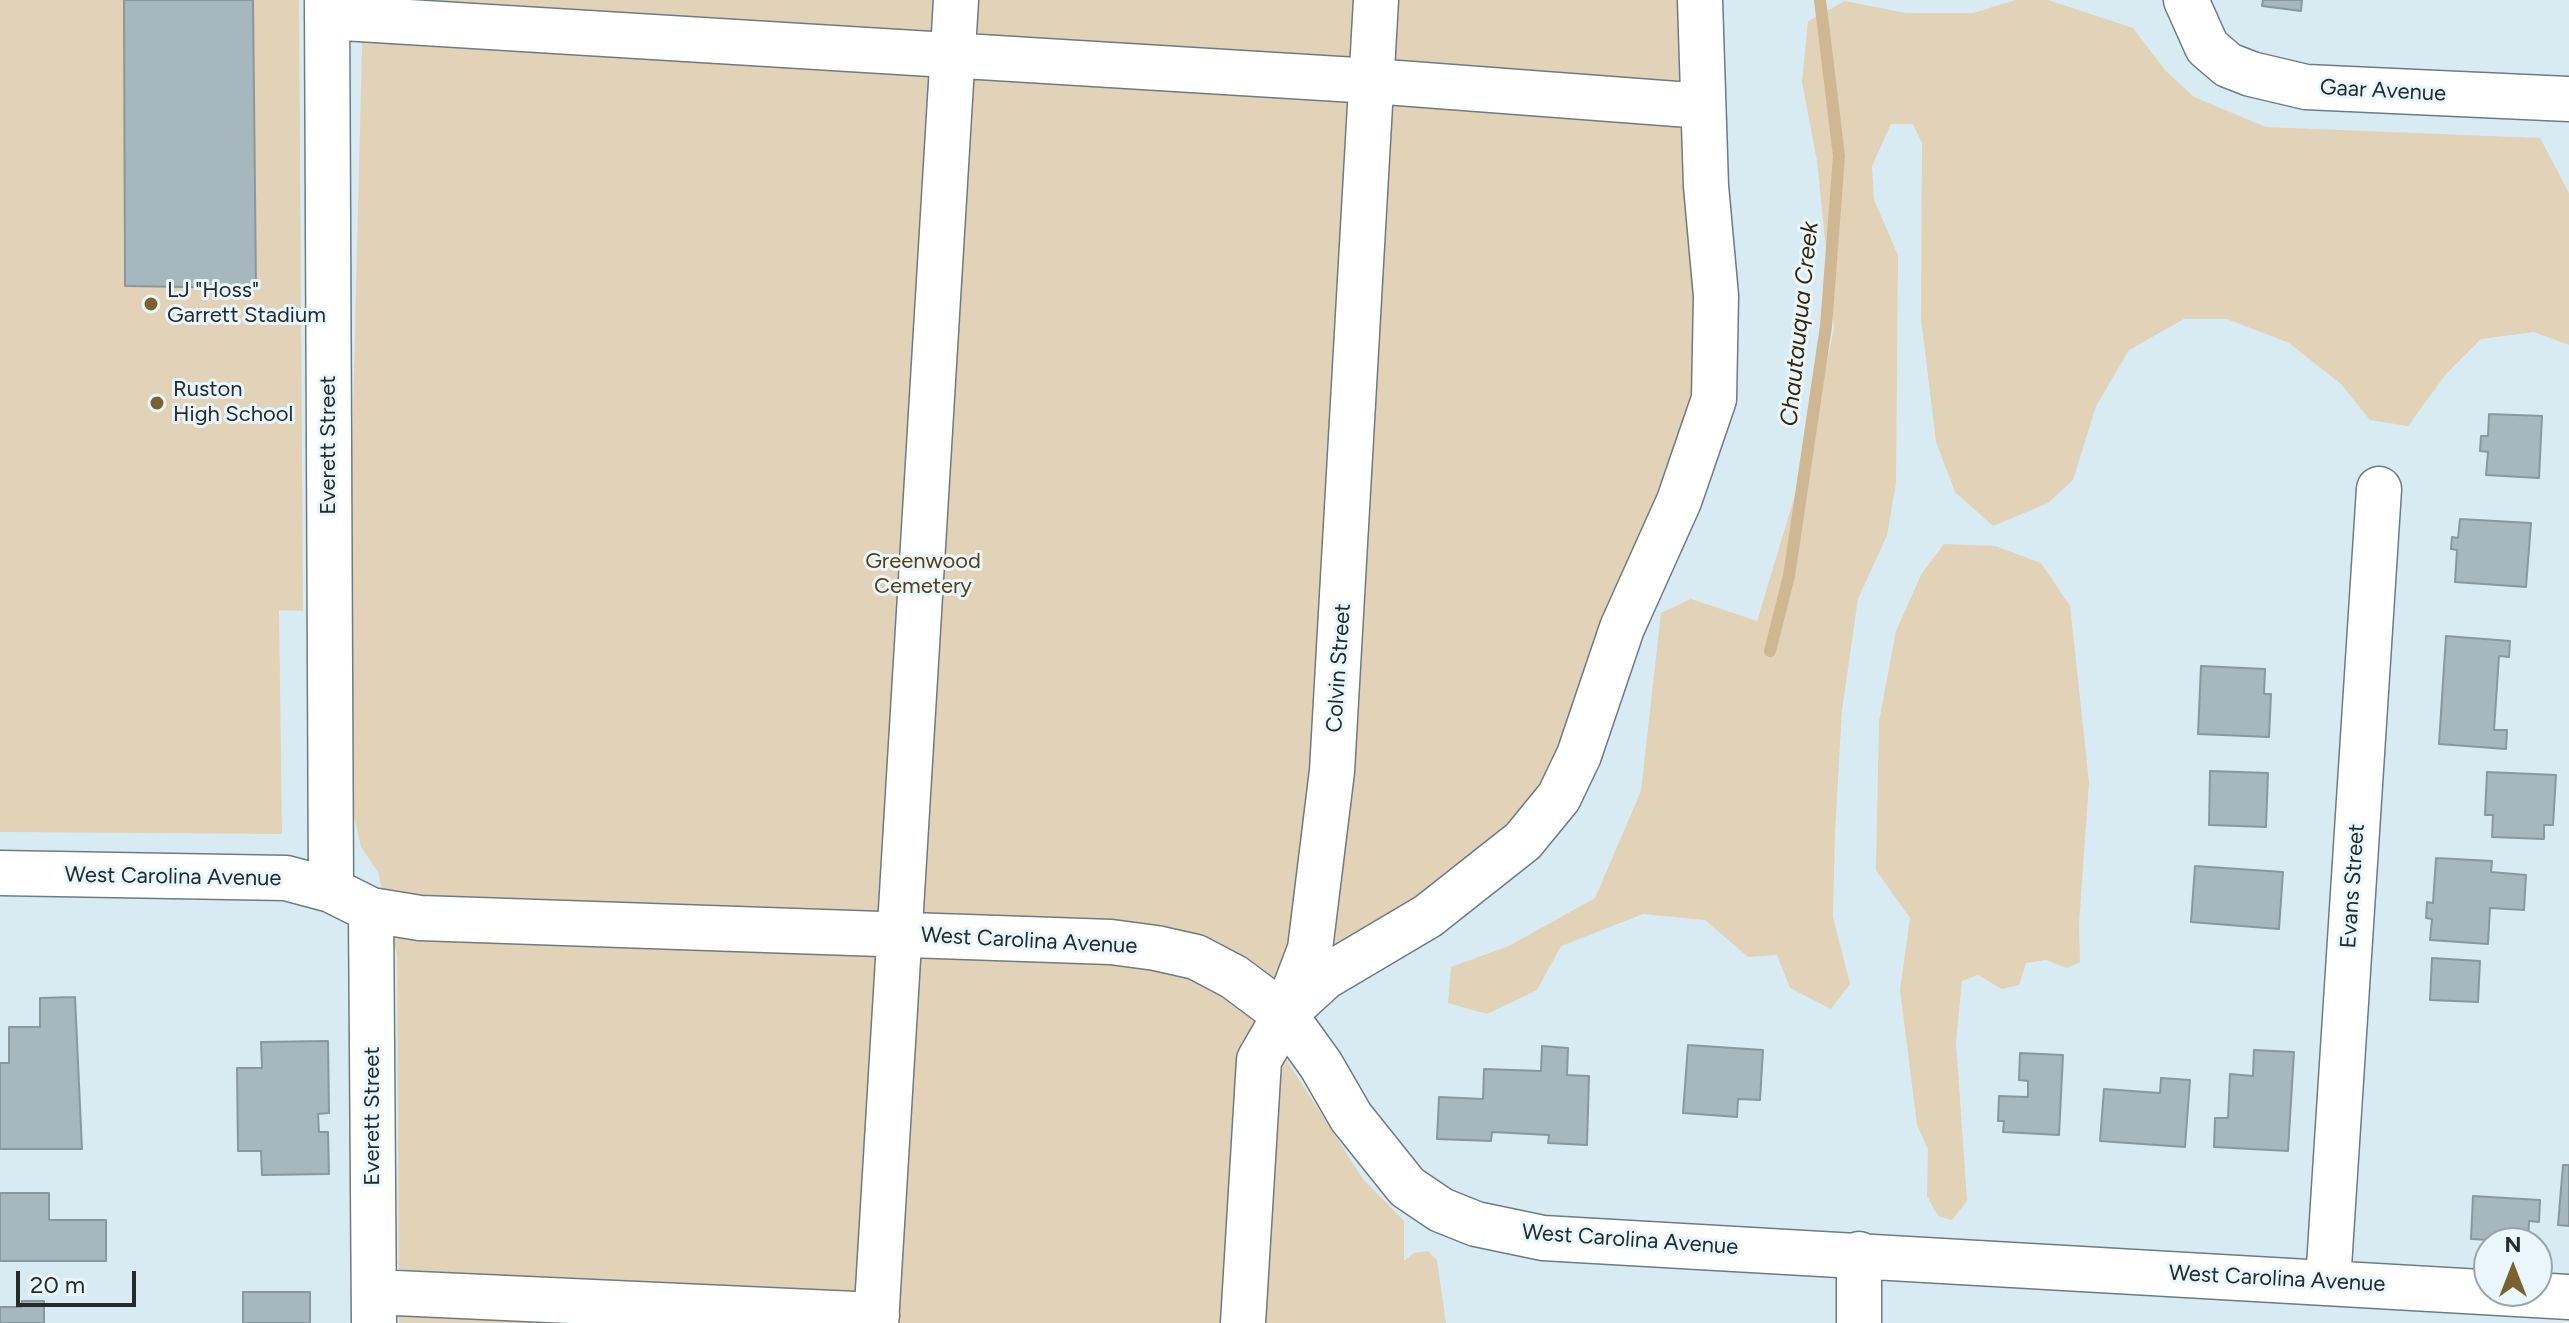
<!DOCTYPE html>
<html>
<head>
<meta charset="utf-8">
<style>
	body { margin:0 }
	#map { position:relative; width:2569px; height:1323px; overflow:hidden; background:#d9ebf2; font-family:Figtree,sans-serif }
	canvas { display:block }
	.north { position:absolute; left:2473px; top:1227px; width:80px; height:80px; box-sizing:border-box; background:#e9f7fd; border:2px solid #9aa5aa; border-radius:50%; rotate:0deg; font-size:22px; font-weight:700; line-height:32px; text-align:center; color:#242b2e }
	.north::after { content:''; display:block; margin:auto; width:28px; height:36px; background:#7b6032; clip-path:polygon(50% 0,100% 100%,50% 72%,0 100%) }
	.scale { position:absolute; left:16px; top:1271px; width:120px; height:36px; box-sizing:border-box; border:4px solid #242b2e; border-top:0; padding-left:10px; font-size:24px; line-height:28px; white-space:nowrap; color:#242b2e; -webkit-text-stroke:6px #e9f7fd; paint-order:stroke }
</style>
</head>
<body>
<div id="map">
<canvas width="2569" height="1323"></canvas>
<div class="north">N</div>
<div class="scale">20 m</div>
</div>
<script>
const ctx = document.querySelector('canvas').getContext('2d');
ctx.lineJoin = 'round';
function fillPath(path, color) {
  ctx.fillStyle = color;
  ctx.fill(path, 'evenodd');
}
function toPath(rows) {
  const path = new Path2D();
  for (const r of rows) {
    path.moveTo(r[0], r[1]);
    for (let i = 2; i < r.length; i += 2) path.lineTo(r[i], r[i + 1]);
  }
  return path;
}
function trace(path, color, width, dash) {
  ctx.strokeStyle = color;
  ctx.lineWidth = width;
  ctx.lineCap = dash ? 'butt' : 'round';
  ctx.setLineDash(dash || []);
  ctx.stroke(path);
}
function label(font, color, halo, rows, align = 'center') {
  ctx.font = font + ' Figtree,sans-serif';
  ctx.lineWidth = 6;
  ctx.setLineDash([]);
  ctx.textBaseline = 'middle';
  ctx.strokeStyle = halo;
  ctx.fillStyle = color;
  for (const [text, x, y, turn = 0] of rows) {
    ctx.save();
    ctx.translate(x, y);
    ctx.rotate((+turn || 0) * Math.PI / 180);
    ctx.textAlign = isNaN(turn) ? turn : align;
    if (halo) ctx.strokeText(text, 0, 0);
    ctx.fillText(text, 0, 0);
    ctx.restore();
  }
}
fillPath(toPath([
	[0,0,299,0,303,611,279,610,282,834,0,832],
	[358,0,1688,0,1699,391,1542,797,1424,902,1280,1050,1363,1179,1404,1221,1404,1261,1414,1253,1428,1251,1437,1260,1446,1323,399,1323,397,955,378,872,361,847,353,811,352,449,362,48],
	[2016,0,2048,0,2133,28,2165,70,2194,97,2266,127,2540,138,2569,193,2569,345,2534,332,2481,339,2446,374,2408,426,2370,420,2341,384,2289,343,2227,319,2184,319,2129,350,2096,406,2073,480,2048,503,1993,526,1955,492,1936,442,1921,318,1922,143,1913,124,1891,124,1872,166,1874,200,1898,255,1896,483,1887,535,1858,599,1842,710,1835,831,1833,917,1850,984,1831,1009,1790,988,1777,955,1748,957,1705,920,1643,914,1561,946,1537,990,1487,1014,1448,1003,1451,967,1509,946,1595,898,1641,791,1661,613,1691,599,1757,621,1802,472,1834,329,1817,161,1802,82,1808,21,1845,1,1906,13,1973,13],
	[1944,544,1995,546,2041,563,2070,606,2089,782,2079,924,2080,962,2067,968,2046,960,2026,963,2019,985,2002,989,1978,975,1962,981,1956,1042,1967,1201,1952,1220,1938,1216,1927,1196,1928,1149,1917,1125,1900,990,1910,918,1876,870,1879,721,1896,631,1922,573]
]), '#e2d2b7');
trace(toPath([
	[1770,651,1789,576,1826,326,1839,156,1820,0]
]), '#ceb792', 12);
const building = toPath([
	[124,0,253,0,256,288,125,286,124,0],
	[2263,0,2302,0,2301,11,2262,6,2263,0],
	[2489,414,2542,416,2539,478,2486,475,2488,452,2480,451,2481,436,2488,436,2489,414],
	[2460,519,2531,523,2526,587,2455,582,2457,550,2451,549,2452,537,2458,538,2460,519],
	[2446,636,2510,641,2509,657,2499,656,2494,730,2507,730,2506,749,2439,744,2446,636],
	[2201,666,2265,669,2264,694,2271,694,2269,737,2198,734,2201,666],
	[2210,771,2268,773,2266,827,2209,825,2210,771],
	[2487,772,2556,775,2553,825,2544,825,2544,839,2492,837,2493,815,2485,815,2487,772],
	[2436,858,2492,861,2491,872,2526,875,2524,910,2490,908,2488,944,2430,940,2432,919,2426,918,2427,902,2433,903,2436,858],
	[2195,866,2283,872,2279,929,2191,922,2195,866],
	[2432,958,2480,961,2478,1002,2430,1000,2432,958],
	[75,997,82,1149,0,1149,0,1063,9,1063,9,1027,40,1027,40,998,75,997],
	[328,1041,329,1113,318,1114,319,1132,328,1132,329,1174,262,1175,261,1151,238,1151,237,1068,262,1068,261,1042,328,1041],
	[1688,1045,1763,1050,1760,1100,1738,1099,1737,1117,1683,1113,1688,1045],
	[1542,1046,1568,1048,1567,1075,1589,1076,1587,1145,1548,1143,1549,1135,1492,1132,1491,1141,1437,1139,1439,1097,1483,1099,1484,1069,1541,1071,1542,1046],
	[2254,1050,2294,1052,2288,1151,2214,1147,2215,1118,2228,1118,2230,1074,2253,1076,2254,1050],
	[2020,1053,2063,1055,2059,1135,2003,1132,2004,1121,1998,1121,1999,1096,2028,1097,2028,1081,2019,1080,2020,1053],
	[2161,1078,2190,1080,2185,1147,2100,1141,2104,1089,2160,1093,2161,1078],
	[2563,1165,2569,1165,2569,1226,2558,1225,2563,1165],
	[0,1193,49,1193,49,1220,106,1220,106,1261,0,1261,0,1193],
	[2473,1196,2540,1200,2539,1222,2529,1221,2528,1242,2471,1239,2473,1196],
	[243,1292,310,1292,310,1323,243,1323,243,1292],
	[22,1301,44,1301,44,1323,0,1323,0,1307,22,1307,22,1301]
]);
fillPath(building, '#a6b7be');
trace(building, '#88989e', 2);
const minor = toPath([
	[327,0,331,890],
	[2186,0,2207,47,2228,65,2251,74,2306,87,2569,99],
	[327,17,1372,81,1703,106],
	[0,873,286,878,331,890,371,910,420,918,1111,942,1156,948,1196,957,1234,977,1285,1015,1321,1065,1351,1117,1407,1187,1441,1210,1476,1224,1543,1238,2569,1297],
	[371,910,374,1323],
	[1289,1010,1325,977,1428,916,1523,841,1559,797,1579,755,1622,628,1679,501,1714,399,1716,296,1706,186,1700,0],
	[2328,1282,2379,489],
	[374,1292,877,1315],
	[876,1323,956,0],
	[1243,1323,1259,1060,1285,1015,1310,949,1332,771,1376,0],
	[1859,1323,1859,1254]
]);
trace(minor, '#6c7c82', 47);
trace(minor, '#fff', 44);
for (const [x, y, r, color] of [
	[151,304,8,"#7b6032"],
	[157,403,8,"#7b6032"]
]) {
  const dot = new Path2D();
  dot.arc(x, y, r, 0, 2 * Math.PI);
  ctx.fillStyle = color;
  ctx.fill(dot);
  trace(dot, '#e9f7fd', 3);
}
label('22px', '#242b2e', '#e9f7fd', [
	["Gaar Avenue",2383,91,3],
	["Everett Street",329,445,-90],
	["Colvin Street",1339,668,-86],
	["West Carolina Avenue",173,877,1],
	["Evans Street",2353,886,-86],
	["West Carolina Avenue",1029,941,3],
	["Everett Street",373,1116,-90],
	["West Carolina Avenue",1630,1240,4],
	["West Carolina Avenue",2277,1279,3]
]);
label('22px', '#242b2e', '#e9f7fd', [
	["LJ \"Hoss\"",167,291],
	["Garrett Stadium",167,316],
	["Ruston",173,390],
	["High School",173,415]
], 'left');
label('22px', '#584013', '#e9f7fd', [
	["Greenwood",923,562],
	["Cemetery",923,587]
]);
label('italic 24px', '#382707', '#e9f7fd', [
	["Chautauqua Creek",1800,324,-84]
]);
</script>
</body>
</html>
